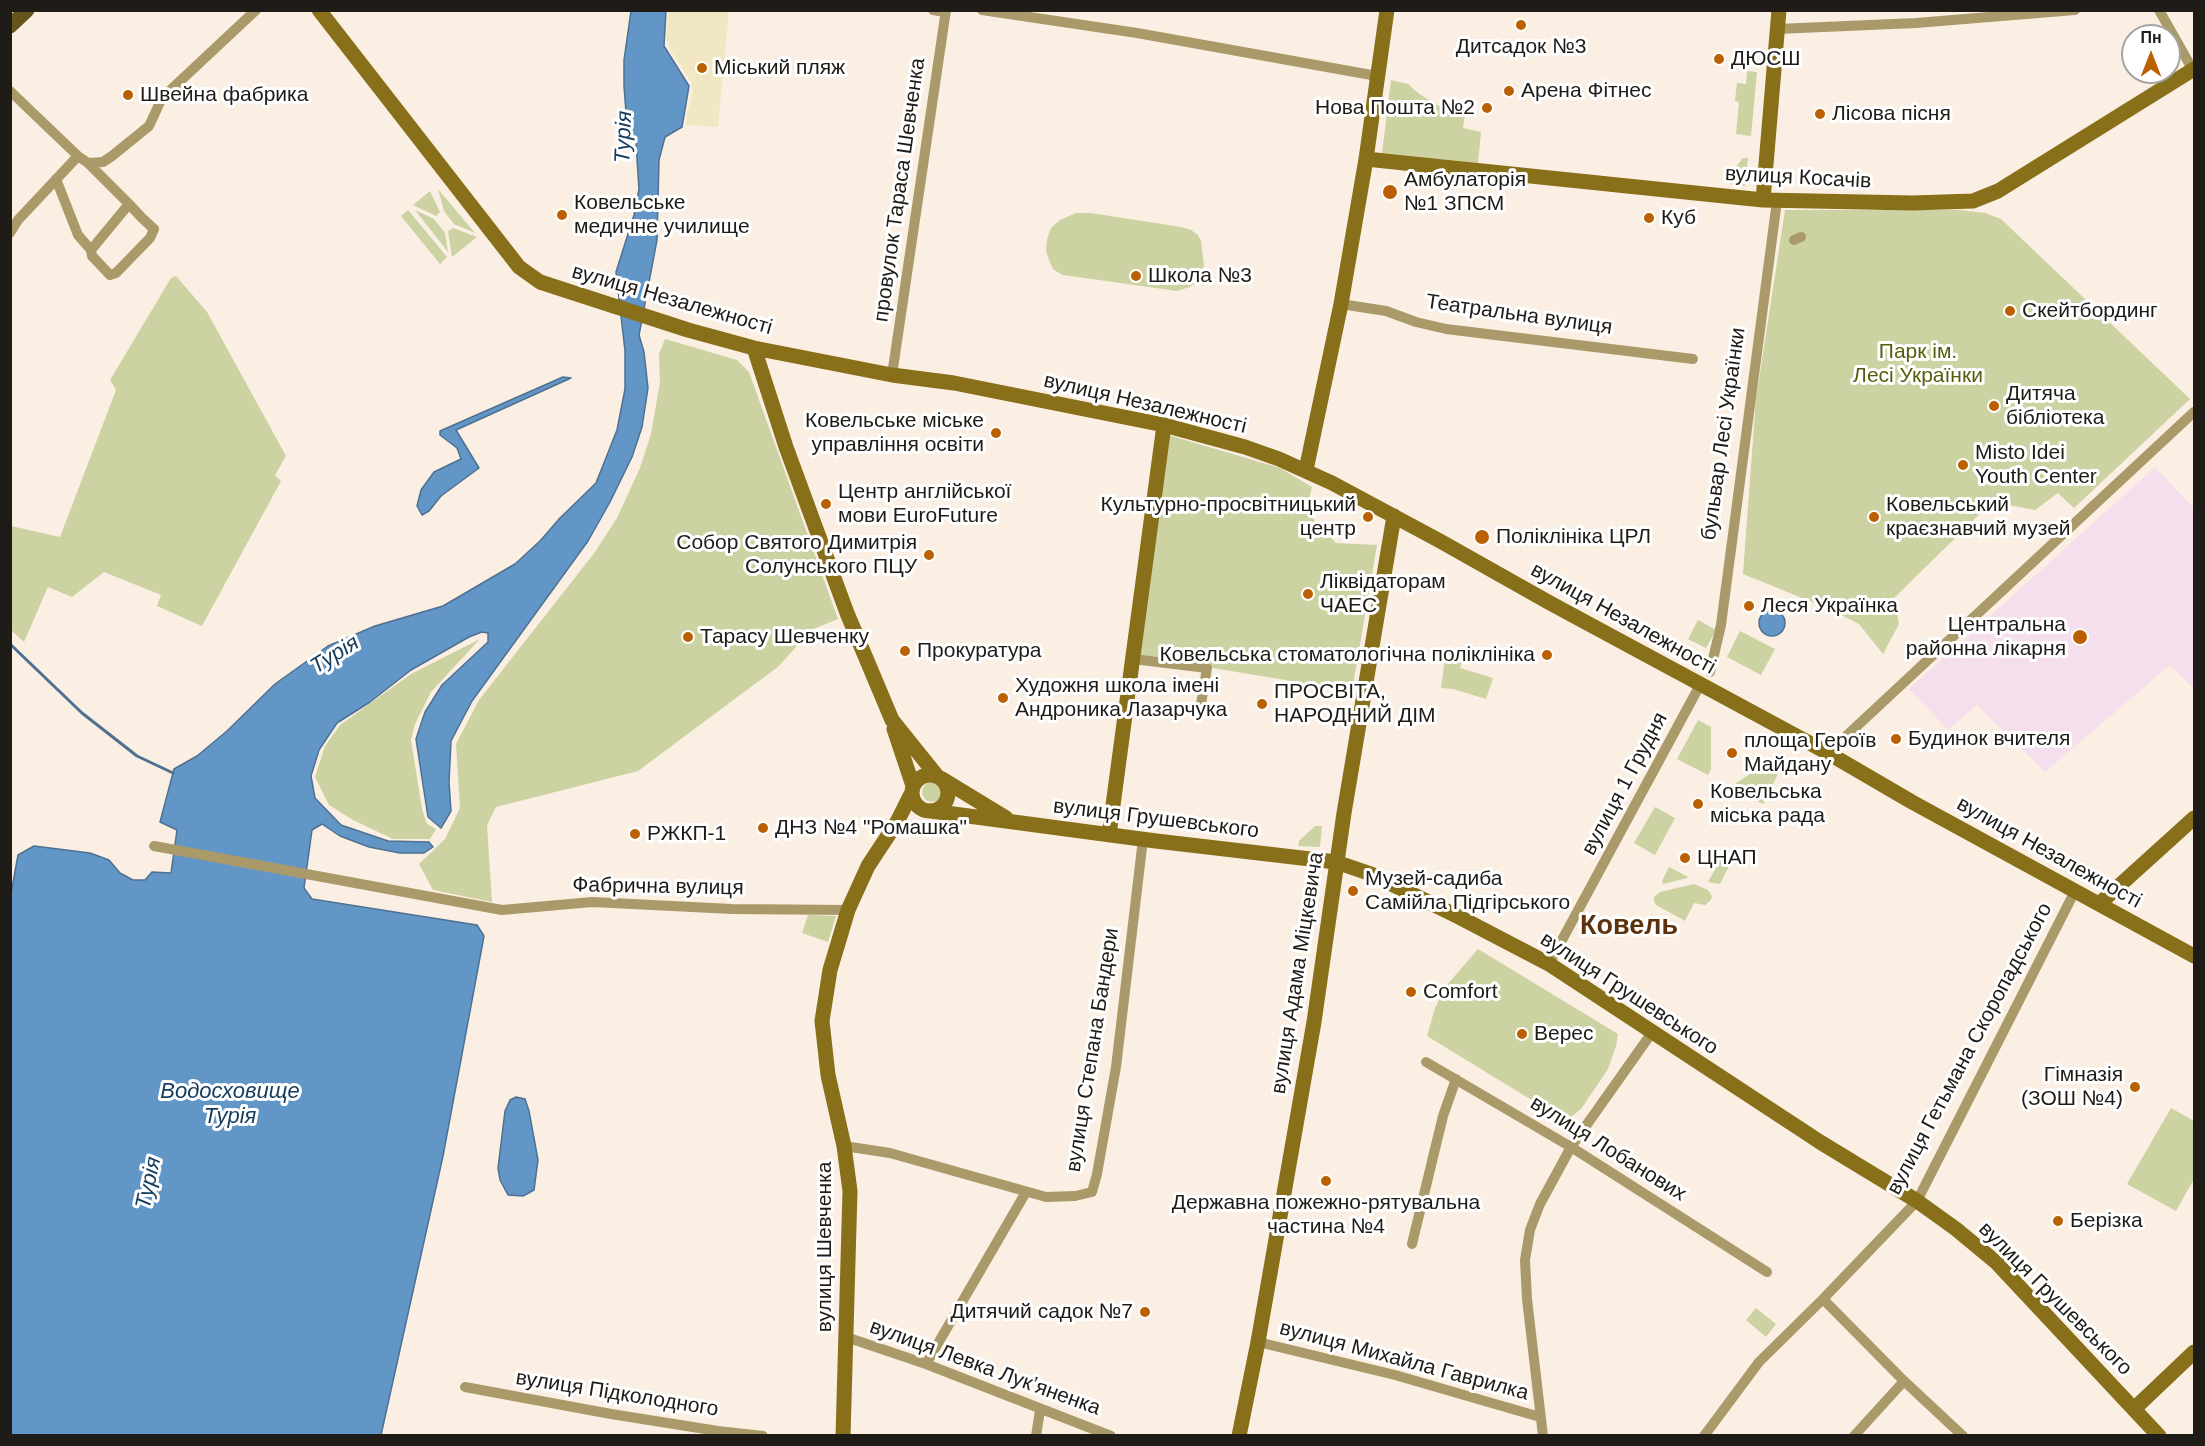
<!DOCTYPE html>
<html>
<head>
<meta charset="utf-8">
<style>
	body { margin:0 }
	#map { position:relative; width:2205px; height:1446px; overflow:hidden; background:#faefe2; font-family:Arial,sans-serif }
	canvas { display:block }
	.frame { position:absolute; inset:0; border:12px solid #1f1b17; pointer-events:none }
	.north { position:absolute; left:2121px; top:24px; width:60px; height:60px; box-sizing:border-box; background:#fff; border:2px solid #a5a4a2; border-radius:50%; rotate:0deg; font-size:16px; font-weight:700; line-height:24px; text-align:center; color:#1f1b17 }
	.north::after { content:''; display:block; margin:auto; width:21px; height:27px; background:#ba6000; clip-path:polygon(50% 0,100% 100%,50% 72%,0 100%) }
</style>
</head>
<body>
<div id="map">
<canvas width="2205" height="1446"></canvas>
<div class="frame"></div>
<div class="north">Пн</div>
</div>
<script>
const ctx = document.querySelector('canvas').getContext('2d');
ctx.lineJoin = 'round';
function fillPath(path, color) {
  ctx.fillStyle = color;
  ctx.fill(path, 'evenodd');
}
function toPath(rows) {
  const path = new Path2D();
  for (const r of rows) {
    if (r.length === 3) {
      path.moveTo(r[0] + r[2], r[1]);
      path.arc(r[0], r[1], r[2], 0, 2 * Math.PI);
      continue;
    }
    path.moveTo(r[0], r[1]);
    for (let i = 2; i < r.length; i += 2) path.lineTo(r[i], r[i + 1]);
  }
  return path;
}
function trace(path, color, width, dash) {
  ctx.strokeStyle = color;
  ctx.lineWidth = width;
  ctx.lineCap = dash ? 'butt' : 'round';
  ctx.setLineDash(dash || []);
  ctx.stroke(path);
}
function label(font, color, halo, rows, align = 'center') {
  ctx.font = font + ' Arial,sans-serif';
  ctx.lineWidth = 6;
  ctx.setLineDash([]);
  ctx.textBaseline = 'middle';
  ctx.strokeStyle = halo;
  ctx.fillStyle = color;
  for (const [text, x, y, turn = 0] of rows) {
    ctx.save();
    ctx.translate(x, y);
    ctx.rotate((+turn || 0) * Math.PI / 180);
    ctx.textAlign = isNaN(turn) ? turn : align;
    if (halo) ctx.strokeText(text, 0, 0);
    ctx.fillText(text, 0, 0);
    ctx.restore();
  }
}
fillPath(toPath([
	[2155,467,2193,507,2194,506,2194,689,2170,665,2045,772,1977,705,1948,730,1909,689]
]), '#f6dfec');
fillPath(toPath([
	[1747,71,1757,72,1751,136,1736,134,1739,102,1735,101,1737,83,1746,84],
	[1391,80,1408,84,1418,93,1437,105,1465,113,1463,128,1481,132,1478,163,1382,153],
	[1743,158,1748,158,1745,186,1730,184,1731,173],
	[438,189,475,233,454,224,444,211],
	[430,191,440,212,436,216,413,205],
	[408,210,447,257,440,264,401,216],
	[415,210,434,219,445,233,448,252],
	[1785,210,1960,210,1985,213,2001,219,2190,399,2074,508,2058,493,2035,510,1992,502,1894,598,1899,624,1883,654,1859,624,1827,608,1743,574,1756,399],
	[1076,213,1091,213,1181,227,1191,230,1198,235,1201,241,1204,266,1195,283,1190,287,1177,291,1063,275,1054,270,1050,263,1046,251,1047,239,1051,228,1060,220],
	[453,228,477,237,452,257,448,231],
	[176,276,207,312,286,456,275,475,281,481,202,626,157,606,161,595,104,572,72,597,48,587,24,642,11,630,11,526,60,537,116,390,110,380,171,278],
	[665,339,737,360,749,372,838,619,811,630,779,666,638,771,496,807,487,825,492,902,433,890,419,864,445,839,460,808,456,744,479,700,595,552,617,518,640,468,651,434,660,382,659,354],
	[1168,435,1280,468,1312,487,1306,511,1336,543,1377,545,1352,691,1140,656],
	[1698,620,1716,630,1706,648,1688,639],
	[1740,631,1775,649,1761,675,1727,657],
	[480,639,431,692,415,724,411,740,422,809,427,824,436,829,430,839,393,839,353,820,329,805,315,777,325,746,340,725,411,674],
	[1445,658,1462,662,1460,668,1493,678,1486,699,1453,689,1441,688],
	[1698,720,1711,727,1711,769,1708,775,1677,759],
	[1771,760,1782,766,1763,804,1730,787],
	[932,792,10],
	[1655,807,1675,818,1655,855,1634,843],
	[1315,826,1322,826,1320,847,1298,846,1299,841],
	[1726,849,1735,854,1720,884,1708,882],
	[1669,867,1688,877,1687,878,1663,884,1662,881],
	[1694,884,1708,890,1712,896,1711,900,1705,905,1694,903,1685,921,1656,905,1654,901,1654,897,1660,892],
	[808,915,836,916,828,942,802,933],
	[1478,949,1618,1034,1616,1046,1608,1069,1581,1109,1566,1121,1427,1036,1435,1008,1447,985],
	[2171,1108,2194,1121,2194,1179,2176,1211,2127,1184],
	[1756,1308,1776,1324,1766,1337,1746,1320]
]), '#ccd2a1');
fillPath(toPath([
	[669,11,729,11,718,127,686,125,687,113,693,91,691,82,669,48,666,36]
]), '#f1e7c2');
const water = toPath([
	[631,11,666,11,664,46,689,86,682,127,665,137,659,160,657,240,639,335,644,352,648,388,642,427,632,457,610,502,588,541,472,701,451,741,449,782,451,811,441,828,428,817,416,739,425,712,442,685,488,642,488,633,482,632,469,637,411,670,370,702,337,723,319,750,311,776,315,798,341,825,388,841,429,842,433,847,424,853,400,853,369,847,340,836,322,824,312,830,304,888,312,899,477,925,484,936,443,1156,381,1435,11,1436,10,899,18,855,34,846,90,853,109,860,120,873,133,880,145,880,152,872,171,873,177,830,160,822,174,769,197,756,227,731,275,684,328,646,375,626,443,606,515,564,540,541,560,518,596,483,617,430,625,389,625,351,616,272,634,215,639,189,636,143,629,128,626,112,624,86,624,60,631,11],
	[563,377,571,378,456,430,479,468,441,496,429,511,422,515,417,506,421,490,434,472,461,459,457,448,440,435,440,431,563,377],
	[1772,623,13],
	[516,1097,525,1099,529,1111,538,1160,534,1190,523,1196,508,1195,500,1180,498,1168,505,1111,510,1100,516,1097]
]);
fillPath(water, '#6296c7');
trace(water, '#4e7192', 1.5);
trace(toPath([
	[10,644,82,713,137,756,173,773]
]), '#4e7192', 3);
trace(toPath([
	[933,10,945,12],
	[982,10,1137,33,1377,76],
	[2159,10,2194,72],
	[1777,29,1916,23,2075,10],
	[10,91,78,156,88,163,103,162,112,156,149,126,162,98,256,10],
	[88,163,129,204,142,218,154,229,150,238,116,273,110,275,92,256,91,250,129,204],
	[56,179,78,235,91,250],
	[10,233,18,220,78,156],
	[1794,240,1801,237],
	[1341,304,1386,311,1416,322,1446,329,1693,359],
	[892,375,946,10],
	[2050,528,2058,537],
	[1133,659,1207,668,1201,704],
	[1710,672,1721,625,1777,201],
	[1828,753,2194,412],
	[154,846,502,910,592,902,732,909,848,910],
	[1549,964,1700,685],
	[1426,1062,1571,1147,1767,1272],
	[844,1146,890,1153,1046,1197,1075,1196,1092,1192,1097,1174,1116,1067,1143,839],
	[1412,1244,1443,1116,1456,1079],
	[1823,1299,1904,1381,1963,1436],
	[846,1337,926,1364,1111,1436],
	[1258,1342,1395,1375,1540,1417],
	[926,1364,1026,1192],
	[465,1387,611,1414,718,1431,763,1436],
	[1036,1436,1040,1410],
	[1543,1436,1527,1299,1525,1260,1530,1230,1540,1204,1571,1147,1653,1031],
	[1704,1436,1759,1362,1823,1299,1917,1201,2075,891],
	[1854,1436,1904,1381]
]), '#aa9a69', 10);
trace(toPath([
	[319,10,519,267,540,282,688,330,754,348,892,375,954,383,1164,425,1245,447,1279,459,1332,483,1440,541,1550,603,1828,753,1912,802,2194,956],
	[1366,159,1763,200,1913,203,1973,201,1998,191,2194,69],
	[1763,200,1779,10],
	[754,348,786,447,847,613,892,720,937,776],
	[1306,470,1341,304,1366,159,1387,10],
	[894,729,913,786],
	[930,793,18],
	[942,779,1006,818],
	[931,811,1156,841,1336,862,1371,874,1459,917,1549,964,1820,1142,1917,1201,1956,1229,1997,1263,2159,1436],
	[1109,835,1164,425],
	[2099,904,2194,818],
	[2134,1409,2194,1352],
	[843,1436,850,1191,844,1146,828,1075,822,1021,830,970,848,910,868,866,897,822,912,792],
	[1239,1436,1258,1342,1314,1022,1344,813,1394,516]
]), '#886f1a', 15);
trace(toPath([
	[10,26,27,10]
]), '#65541b', 15);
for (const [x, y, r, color] of [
	[1521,25,6,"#ba6000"],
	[1719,59,6,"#ba6000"],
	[702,68,6,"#ba6000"],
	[1509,91,6,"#ba6000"],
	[128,95,6,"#ba6000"],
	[1487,108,6,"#ba6000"],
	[1820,114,6,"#ba6000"],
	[1390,192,8,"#ba6000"],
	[562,215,6,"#ba6000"],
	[1649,218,6,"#ba6000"],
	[1136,276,6,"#ba6000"],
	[2010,311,6,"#ba6000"],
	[1994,406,6,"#ba6000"],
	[996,433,6,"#ba6000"],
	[1963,465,6,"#ba6000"],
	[826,504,6,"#ba6000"],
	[1368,517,6,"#ba6000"],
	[1874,517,6,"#ba6000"],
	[1482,537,8,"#ba6000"],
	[929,555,6,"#ba6000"],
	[1308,594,6,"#ba6000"],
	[1749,606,6,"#ba6000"],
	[688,637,6,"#ba6000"],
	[2080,637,8,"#ba6000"],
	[905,651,6,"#ba6000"],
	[1547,655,6,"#ba6000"],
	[1003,698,6,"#ba6000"],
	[1262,704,6,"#ba6000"],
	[1896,739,6,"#ba6000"],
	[1732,753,6,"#ba6000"],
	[1698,804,6,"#ba6000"],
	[763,828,6,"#ba6000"],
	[635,834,6,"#ba6000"],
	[1685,858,6,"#ba6000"],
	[1353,891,6,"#ba6000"],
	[1411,992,6,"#ba6000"],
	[1522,1034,6,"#ba6000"],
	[2135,1087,6,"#ba6000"],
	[1326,1181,6,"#ba6000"],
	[2058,1221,6,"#ba6000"],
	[1145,1312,6,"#ba6000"]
]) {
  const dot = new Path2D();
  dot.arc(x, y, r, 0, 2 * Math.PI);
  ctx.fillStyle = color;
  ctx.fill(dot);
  trace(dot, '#fff', 2);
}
label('21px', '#1f1b17', '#fff', [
	["Дитсадок №3",1521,47,"center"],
	["ДЮСШ",1731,59],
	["Міський пляж",714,68],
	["Арена Фітнес",1521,91],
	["Швейна фабрика",140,95],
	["Нова Пошта №2",1475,108,"right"],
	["Лісова пісня",1832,114],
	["Амбулаторія",1404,180],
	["№1 ЗПСМ",1404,204],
	["Ковельське",574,203],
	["медичне училище",574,227],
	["Куб",1661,218],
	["Школа №3",1148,276],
	["Скейтбординг",2022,311],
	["Дитяча",2006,394],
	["бібліотека",2006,418],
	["Ковельське міське",984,421,"right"],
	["управління освіти",984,445,"right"],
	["Misto Idei",1975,453],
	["Youth Center",1975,477],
	["Центр англійської",838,492],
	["мови EuroFuture",838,516],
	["Культурно-просвітницький",1356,505,"right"],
	["центр",1356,529,"right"],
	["Ковельський",1886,505],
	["краєзнавчий музей",1886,529],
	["Поліклініка ЦРЛ",1496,537],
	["Собор Святого Димитрія",917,543,"right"],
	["Солунського ПЦУ",917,567,"right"],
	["Ліквідаторам",1320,582],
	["ЧАЕС",1320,606],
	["Леся Українка",1761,606],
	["Центральна",2066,625,"right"],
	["районна лікарня",2066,649,"right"],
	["Тарасу Шевченку",700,637],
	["Прокуратура",917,651],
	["Ковельська стоматологічна поліклініка",1535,655,"right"],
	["Художня школа імені",1015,686],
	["Андроника Лазарчука",1015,710],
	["ПРОСВІТА,",1274,692],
	["НАРОДНИЙ ДІМ",1274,716],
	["Будинок вчителя",1908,739],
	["площа Героїв",1744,741],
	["Майдану",1744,765],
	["Ковельська",1710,792],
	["міська рада",1710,816],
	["ДНЗ №4 \"Ромашка\"",775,828],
	["РЖКП-1",647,834],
	["ЦНАП",1697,858],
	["Музей-садиба",1365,879],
	["Самійла Підгірського",1365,903],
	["Comfort",1423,992],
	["Верес",1534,1034],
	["Гімназія",2123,1075,"right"],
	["(ЗОШ №4)",2123,1099,"right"],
	["Державна пожежно-рятувальна",1326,1203,"center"],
	["частина №4",1326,1227,"center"],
	["Берізка",2070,1221],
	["Дитячий садок №7",1133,1312,"right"]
], 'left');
label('21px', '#1f1b17', '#fff', [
	["вулиця Косачів",1798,178,3],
	["провулок Тараса Шевченка",900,190,-82],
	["вулиця Незалежності",672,300,16],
	["Театральна вулиця",1519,315,8],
	["вулиця Незалежності",1145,404,13],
	["бульвар Лесі Українки",1724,434,-82],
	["вулиця Незалежності",1623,619,29],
	["вулиця 1 Грудня",1625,784,-62],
	["вулиця Грушевського",1156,819,7],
	["вулиця Незалежності",2049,853,29],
	["Фабрична вулиця",658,887,1],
	["вулиця Адама Міцкевича",1298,973,-81],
	["вулиця Грушевського",1629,994,33],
	["вулиця Гетьмана Скоропадського",1970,1049,-62],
	["вулиця Степана Бандери",1093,1050,-81],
	["вулиця Лобанових",1608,1149,32],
	["вулиця Шевченка",825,1247,-90],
	["вулиця Грушевського",2055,1299,45],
	["вулиця Михайла Гаврилка",1404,1361,15],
	["вулиця Левка Лукʼяненка",985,1368,20],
	["вулиця Підколодного",617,1394,9]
]);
label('21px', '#585d0b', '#fff', [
	["Парк ім.",1918,352],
	["Лесі Українки",1918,376]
]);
label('italic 22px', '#153c5d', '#fff', [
	["Турія",624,137,-88],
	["Турія",335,655,-32],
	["Водосховище",230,1092],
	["Турія",230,1117],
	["Турія",149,1183,-78]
]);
label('bold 27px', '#5d310c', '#fff', [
	["Ковель",1629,927]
]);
</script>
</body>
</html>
